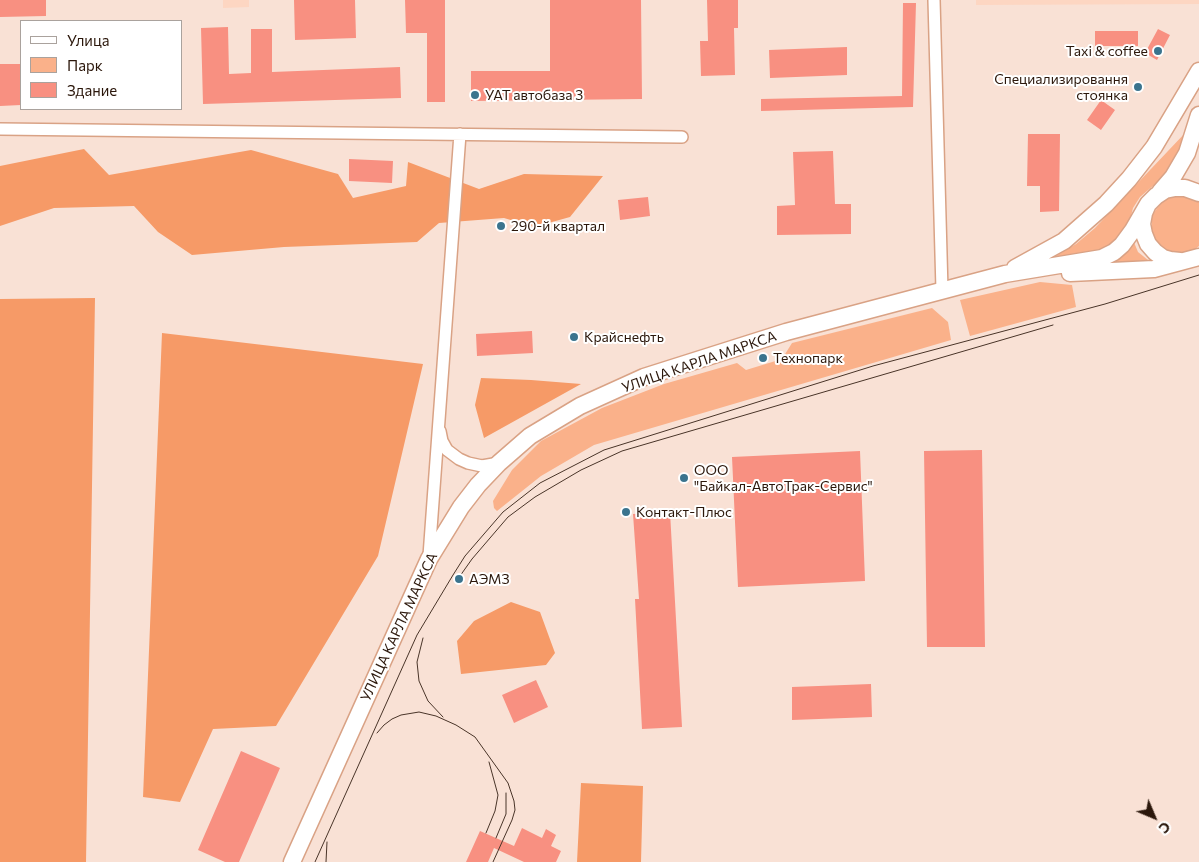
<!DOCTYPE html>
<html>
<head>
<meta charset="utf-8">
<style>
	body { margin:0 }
	#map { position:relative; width:1199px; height:862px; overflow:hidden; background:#f9e1d5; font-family:Commissioner,sans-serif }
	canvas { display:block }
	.legend { position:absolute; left:20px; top:20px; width:162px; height:90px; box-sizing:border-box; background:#fff; border:1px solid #aaa29d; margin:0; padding:6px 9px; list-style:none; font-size:15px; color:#2b170b }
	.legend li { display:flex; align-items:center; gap:10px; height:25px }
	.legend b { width:25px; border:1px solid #aaa29d }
	.north { position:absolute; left:1129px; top:792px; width:50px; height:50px; -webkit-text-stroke:4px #fff; paint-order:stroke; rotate:135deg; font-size:14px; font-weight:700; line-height:20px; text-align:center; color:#2b170b }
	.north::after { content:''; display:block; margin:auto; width:18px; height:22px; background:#2b170b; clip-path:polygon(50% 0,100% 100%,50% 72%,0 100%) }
</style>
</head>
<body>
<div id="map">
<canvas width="1199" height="862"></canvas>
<ul class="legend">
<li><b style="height:6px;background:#fff"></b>Улица</li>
<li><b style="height:14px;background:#fab18a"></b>Парк</li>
<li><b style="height:14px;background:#f89081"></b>Здание</li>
</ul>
<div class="north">С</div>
</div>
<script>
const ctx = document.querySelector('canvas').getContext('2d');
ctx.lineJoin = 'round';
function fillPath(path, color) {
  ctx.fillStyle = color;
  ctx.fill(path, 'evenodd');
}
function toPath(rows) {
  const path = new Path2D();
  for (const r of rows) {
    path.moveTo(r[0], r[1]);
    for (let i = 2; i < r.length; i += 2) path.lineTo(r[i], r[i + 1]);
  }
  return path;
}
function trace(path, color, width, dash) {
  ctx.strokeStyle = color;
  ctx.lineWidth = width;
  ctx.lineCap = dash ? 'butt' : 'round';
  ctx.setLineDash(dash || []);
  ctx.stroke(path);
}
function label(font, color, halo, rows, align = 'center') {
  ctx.font = font + ' Commissioner,sans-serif';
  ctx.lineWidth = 4;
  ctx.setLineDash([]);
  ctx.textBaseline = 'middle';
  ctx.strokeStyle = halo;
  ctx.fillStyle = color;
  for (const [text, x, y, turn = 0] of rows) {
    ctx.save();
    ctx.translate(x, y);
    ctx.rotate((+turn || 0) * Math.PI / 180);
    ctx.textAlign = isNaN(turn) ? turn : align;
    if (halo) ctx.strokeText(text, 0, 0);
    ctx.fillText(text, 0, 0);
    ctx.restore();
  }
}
fillPath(toPath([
	[223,0,249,0,249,7,223,8],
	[976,0,1199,0,1199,4,976,5]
]), '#fdd6c2');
fillPath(toPath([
	[1186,132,1185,143,1169,172,1140,197,1133,208,1129,224,1111,247,1075,258,1056,256,1076,244,1095,228],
	[1175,195,1182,195,1194,199,1199,202,1199,246,1194,250,1183,253,1171,252,1160,246,1153,236,1152,229,1152,216,1155,211,1163,201],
	[1133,240,1138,252,1148,260,1106,264],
	[1040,282,1072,285,1076,307,970,336,960,300],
	[932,308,948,322,951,340,594,445,541,476,497,511,494,508,493,501,512,470,541,441,602,408,664,384,737,363,746,370,782,359,792,343]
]), '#fab18a');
fillPath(toPath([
	[84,149,109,175,251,150,338,174,353,198,406,186,408,162,479,189,524,174,603,176,570,217,534,227,504,218,439,223,417,242,284,247,192,255,158,232,134,206,54,208,0,226,0,166],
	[95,298,86,862,0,862,0,299],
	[162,333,423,364,378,556,276,726,213,729,180,802,143,797],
	[481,378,531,380,581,384,484,438,475,405],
	[511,602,540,612,555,653,546,665,461,674,457,641,474,621],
	[581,783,643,786,641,862,577,862]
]), '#f69a67');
fillPath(toPath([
	[0,0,46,0,46,16,0,17],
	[294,0,355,0,356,38,295,40],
	[405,0,445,0,445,102,427,102,427,33,406,33],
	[550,0,641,0,642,99,471,101,471,71,550,71],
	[707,0,738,0,738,28,734,28,735,75,701,76,700,41,708,41],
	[903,3,916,3,913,107,761,111,761,99,902,96],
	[228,27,229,74,251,73,251,29,272,29,272,72,400,67,401,98,203,104,201,28],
	[1158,29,1170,35,1157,60,1145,53],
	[1095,31,1138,31,1138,46,1095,46],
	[847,47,847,75,770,78,769,50],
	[0,64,21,64,21,105,0,106],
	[1101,100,1115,110,1101,130,1087,120],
	[1028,134,1060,134,1059,211,1040,212,1040,186,1027,186],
	[833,151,835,204,851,204,851,234,777,235,777,206,795,205,793,152],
	[349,159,393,161,392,183,349,181],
	[648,197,650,216,620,220,618,200],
	[532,331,533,353,477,356,476,334],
	[982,450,985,647,927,647,924,451],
	[860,451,865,581,738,587,732,457],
	[670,512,682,727,642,729,635,599,639,599,633,514],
	[536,680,548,707,514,723,502,695],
	[871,684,872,717,792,720,792,687],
	[241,751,280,768,239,862,225,862,198,850],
	[522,828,542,838,546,829,556,835,551,846,561,851,556,862,524,862,494,848,488,862,466,862,480,831,514,846]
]), '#f89081');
const street = toPath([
	[934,0,942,290],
	[0,129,682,137],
	[440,431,442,441,447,450,459,459,468,463,482,466,499,463],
	[429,556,460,134]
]);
const secondary = toPath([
	[1160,192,1173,177,1187,153,1199,115],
	[1180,261,1170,260,1163,258,1155,252,1148,244,1144,234,1142,224,1144,213,1148,204,1156,196,1165,190,1175,188,1185,188,1199,193],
	[1015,268,1064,241,1106,204,1129,179,1154,147,1199,71],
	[1070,273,1154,269,1199,257],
	[292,862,429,559,461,507,478,485,499,463,530,436,580,406,644,377,786,332,1005,274,1102,258,1114,252,1122,245,1133,230,1148,204]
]);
trace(street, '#d9a285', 14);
trace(secondary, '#d9a285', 19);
trace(street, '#fff', 11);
trace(secondary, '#fff', 16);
trace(toPath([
	[460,576,472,559,508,517,535,497,581,470,622,451,1053,325],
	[423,638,417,662,419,681,428,701,443,717],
	[377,733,384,725,392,719,401,715,419,712,436,716,456,725,475,737,508,783,514,801,515,810,512,820,493,862],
	[486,833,495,811,498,795,489,762],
	[496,838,506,814,506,793],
	[315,862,417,635,453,575,465,556,503,512,540,483,604,450,873,366,1105,304,1199,275],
	[326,862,327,842]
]), '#493428', 1);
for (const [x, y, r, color] of [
	[1158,51,5,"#3b748e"],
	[1138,87,5,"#3b748e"],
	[475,95,5,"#3b748e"],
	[501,226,5,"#3b748e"],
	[574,337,5,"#3b748e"],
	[763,358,5,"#3b748e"],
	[684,478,5,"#3b748e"],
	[626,512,5,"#3b748e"],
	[459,579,5,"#3b748e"]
]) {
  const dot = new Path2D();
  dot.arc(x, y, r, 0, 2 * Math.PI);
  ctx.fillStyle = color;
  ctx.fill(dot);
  trace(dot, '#fff', 2);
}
label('14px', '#2b170b', '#fff', [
	["Taxi & coffee",1148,51,"right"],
	["Специализировання",1128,79,"right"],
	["стоянка",1128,95,"right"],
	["УАТ автобаза 3",485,95],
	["290-й квартал",511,226],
	["Крайснефть",584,337],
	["Технопарк",773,358],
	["ООО",694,470],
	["\"Байкал-АвтоТрак-Сервис\"",694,486],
	["Контакт-Плюс",636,512],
	["АЭМЗ",469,579]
], 'left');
label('14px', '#2b170b', '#fff', [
	["УЛИЦА КАРЛА МАРКСА",699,362,-19],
	["УЛИЦА КАРЛА МАРКСА",399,627,-65]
]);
</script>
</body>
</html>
